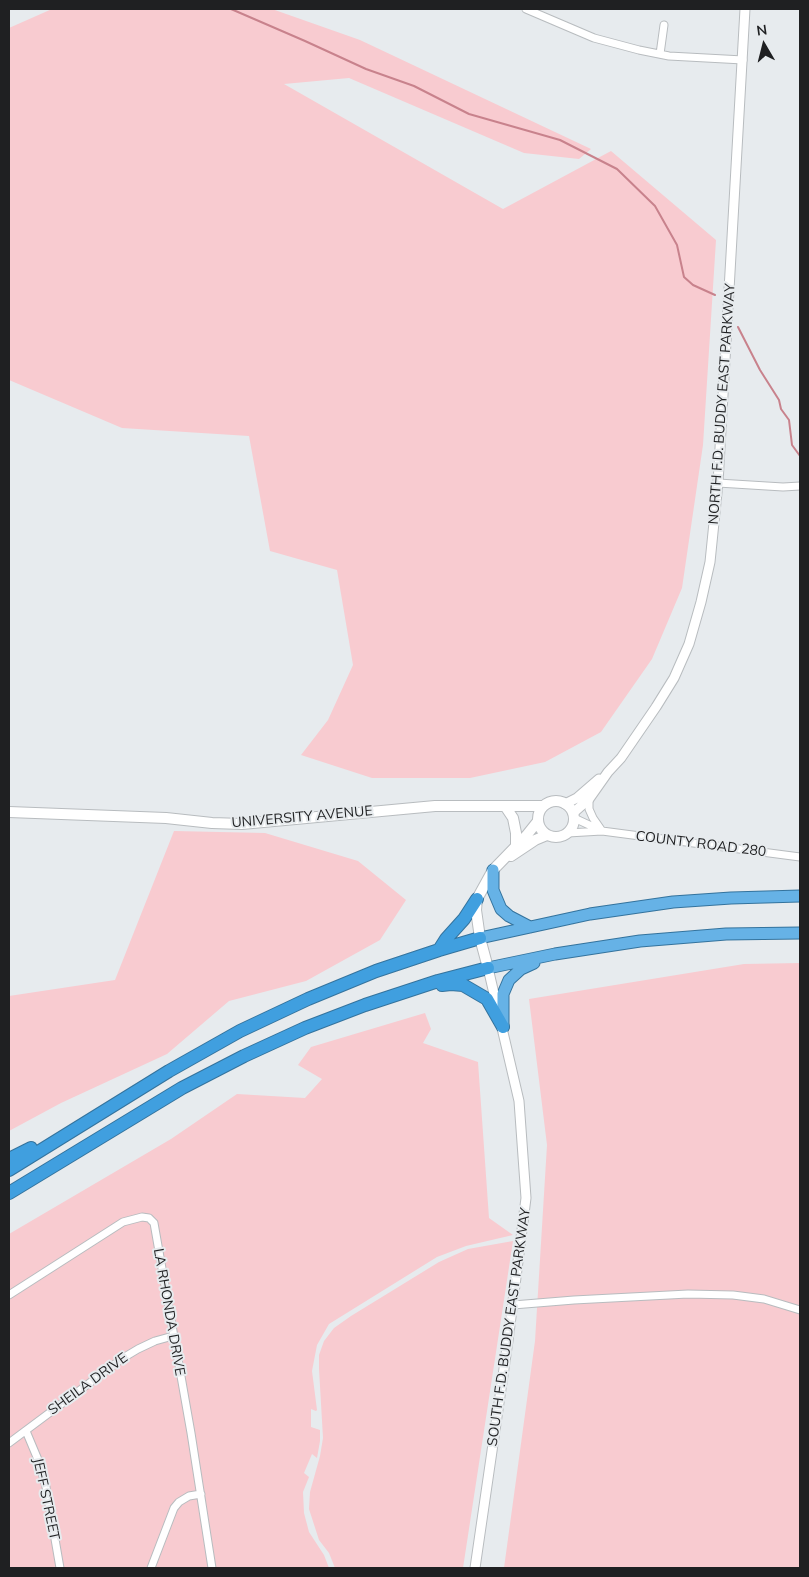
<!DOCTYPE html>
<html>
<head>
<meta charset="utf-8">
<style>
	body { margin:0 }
	#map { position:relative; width:809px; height:1577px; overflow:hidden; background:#e7ebee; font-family:Mulish,sans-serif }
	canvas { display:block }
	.frame { position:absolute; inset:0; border:10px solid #1f2022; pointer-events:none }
	.north { position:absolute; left:739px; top:20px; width:50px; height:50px; -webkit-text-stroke:4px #e7ebee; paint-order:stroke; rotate:352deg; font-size:14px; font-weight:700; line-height:20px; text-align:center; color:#1f2022 }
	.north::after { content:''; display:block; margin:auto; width:18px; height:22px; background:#1f2022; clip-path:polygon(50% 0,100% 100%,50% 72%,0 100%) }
</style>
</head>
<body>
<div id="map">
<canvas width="809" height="1577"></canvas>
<div class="frame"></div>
<div class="north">N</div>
</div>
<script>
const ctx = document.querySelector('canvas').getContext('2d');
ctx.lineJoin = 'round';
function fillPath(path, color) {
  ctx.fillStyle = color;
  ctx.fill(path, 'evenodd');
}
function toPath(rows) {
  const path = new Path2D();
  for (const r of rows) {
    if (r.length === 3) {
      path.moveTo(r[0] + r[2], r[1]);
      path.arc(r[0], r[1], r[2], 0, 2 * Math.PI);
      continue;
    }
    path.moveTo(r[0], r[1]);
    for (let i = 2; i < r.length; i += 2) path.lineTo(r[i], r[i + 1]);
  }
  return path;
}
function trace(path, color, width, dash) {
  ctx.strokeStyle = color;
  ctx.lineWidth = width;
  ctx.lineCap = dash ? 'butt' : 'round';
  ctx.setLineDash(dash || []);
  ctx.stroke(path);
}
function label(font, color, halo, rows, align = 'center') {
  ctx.font = font + ' Mulish,sans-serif';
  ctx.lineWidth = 4;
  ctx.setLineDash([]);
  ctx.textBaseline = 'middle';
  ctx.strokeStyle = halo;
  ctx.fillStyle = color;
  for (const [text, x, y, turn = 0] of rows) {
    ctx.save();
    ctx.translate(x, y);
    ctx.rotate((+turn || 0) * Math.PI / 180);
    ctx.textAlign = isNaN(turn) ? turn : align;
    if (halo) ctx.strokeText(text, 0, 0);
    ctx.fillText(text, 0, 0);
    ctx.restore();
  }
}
fillPath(toPath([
	[52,9,272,9,360,40,591,149,579,159,524,153,349,78,284,84,503,209,611,151,716,240,703,445,682,588,652,659,601,732,545,762,470,778,372,778,301,755,328,720,353,665,337,570,270,551,249,436,122,428,9,380,9,28],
	[174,831,265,833,358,861,406,900,380,940,306,981,229,1001,167,1054,61,1103,9,1131,9,996,115,980],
	[800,963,800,1568,504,1568,535,1341,547,1145,529,999,744,964],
	[425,1013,431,1029,423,1043,478,1062,489,1218,513,1235,466,1246,437,1257,329,1324,317,1345,312,1371,317,1410,316,1411,311,1409,311,1427,320,1430,320,1441,317,1458,312,1454,304,1473,309,1477,303,1492,304,1513,309,1532,324,1555,329,1568,9,1568,9,1234,171,1139,237,1094,305,1098,322,1079,298,1065,311,1047],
	[513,1241,463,1568,335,1568,329,1553,319,1540,309,1509,310,1492,320,1456,323,1438,319,1369,319,1355,324,1341,334,1328,351,1316,439,1262,468,1249]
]), '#f8cbd0');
trace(toPath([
	[231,9,305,41,366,69,414,86,469,114,560,140,617,169,655,206,677,245,684,277,693,285,715,295],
	[738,327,760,370,779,400,781,409,789,420,792,445,800,456]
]), '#c8828c', 2);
const minor = toPath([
	[526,9,594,38,639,50,669,56,743,60],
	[660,54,664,25],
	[718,483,783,487,800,486],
	[589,799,589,809,593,818,602,831],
	[574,818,600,830],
	[568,833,602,831,800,857],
	[9,1295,123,1222,142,1217,149,1218,154,1223,191,1433,212,1568],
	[513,1305,574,1300,688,1294,733,1295,764,1299,800,1310],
	[26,1431,39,1462,46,1487,60,1568],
	[9,1443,123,1358,138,1349,155,1341,173,1336],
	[151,1568,174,1508,179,1502,189,1496,201,1494]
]);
const tertiary = toPath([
	[565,804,577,798,599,779],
	[573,813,589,799,608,772,621,758,656,707,674,678,689,644,701,602,710,562,718,483,745,9],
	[475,1568,508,1341,526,1198,519,1101,488,968]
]);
const secondary = toPath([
	[556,819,18],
	[505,806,513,818,516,833,516,845],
	[9,812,166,818,212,823,242,824,435,806,543,806],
	[511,856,535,840,547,835],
	[488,968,480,938,476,910,477,899,493,870,526,836,538,821]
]);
const trunk = toPath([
	[493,870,493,890,501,909,509,916,530,927],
	[480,938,590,914,673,902,731,898,800,896],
	[488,968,555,954,640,941,726,934,800,933],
	[503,1027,503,994,509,980,521,969,534,963]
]);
const motorway = toPath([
	[439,950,446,939,464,919,477,899],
	[442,985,451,984,463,985,487,999,503,1027],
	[9,1159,31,1148],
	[9,1170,169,1071,240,1031,308,999,376,971,439,950,480,938],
	[9,1193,182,1088,244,1056,305,1028,365,1005,438,981,488,968]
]);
trace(minor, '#b8bcbf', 9);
trace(tertiary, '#b8bcbf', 11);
trace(secondary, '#b8bcbf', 12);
trace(trunk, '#34739d', 13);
trace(motorway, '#34739d', 14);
trace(minor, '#fff', 7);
trace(tertiary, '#fff', 9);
trace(secondary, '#fff', 10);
trace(trunk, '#66b2e6', 11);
trace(motorway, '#409fdf', 12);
label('14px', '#1f2022', '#e7ebee', [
	["NORTH F.D. BUDDY EAST PARKWAY",722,404,-86],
	["UNIVERSITY AVENUE",302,817,-5],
	["COUNTY ROAD 280",701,844,7],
	["LA RHONDA DRIVE",169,1312,80],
	["SOUTH F.D. BUDDY EAST PARKWAY",509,1327,-82],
	["SHEILA DRIVE",88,1384,-36],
	["JEFF STREET",46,1499,78]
]);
</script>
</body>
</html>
